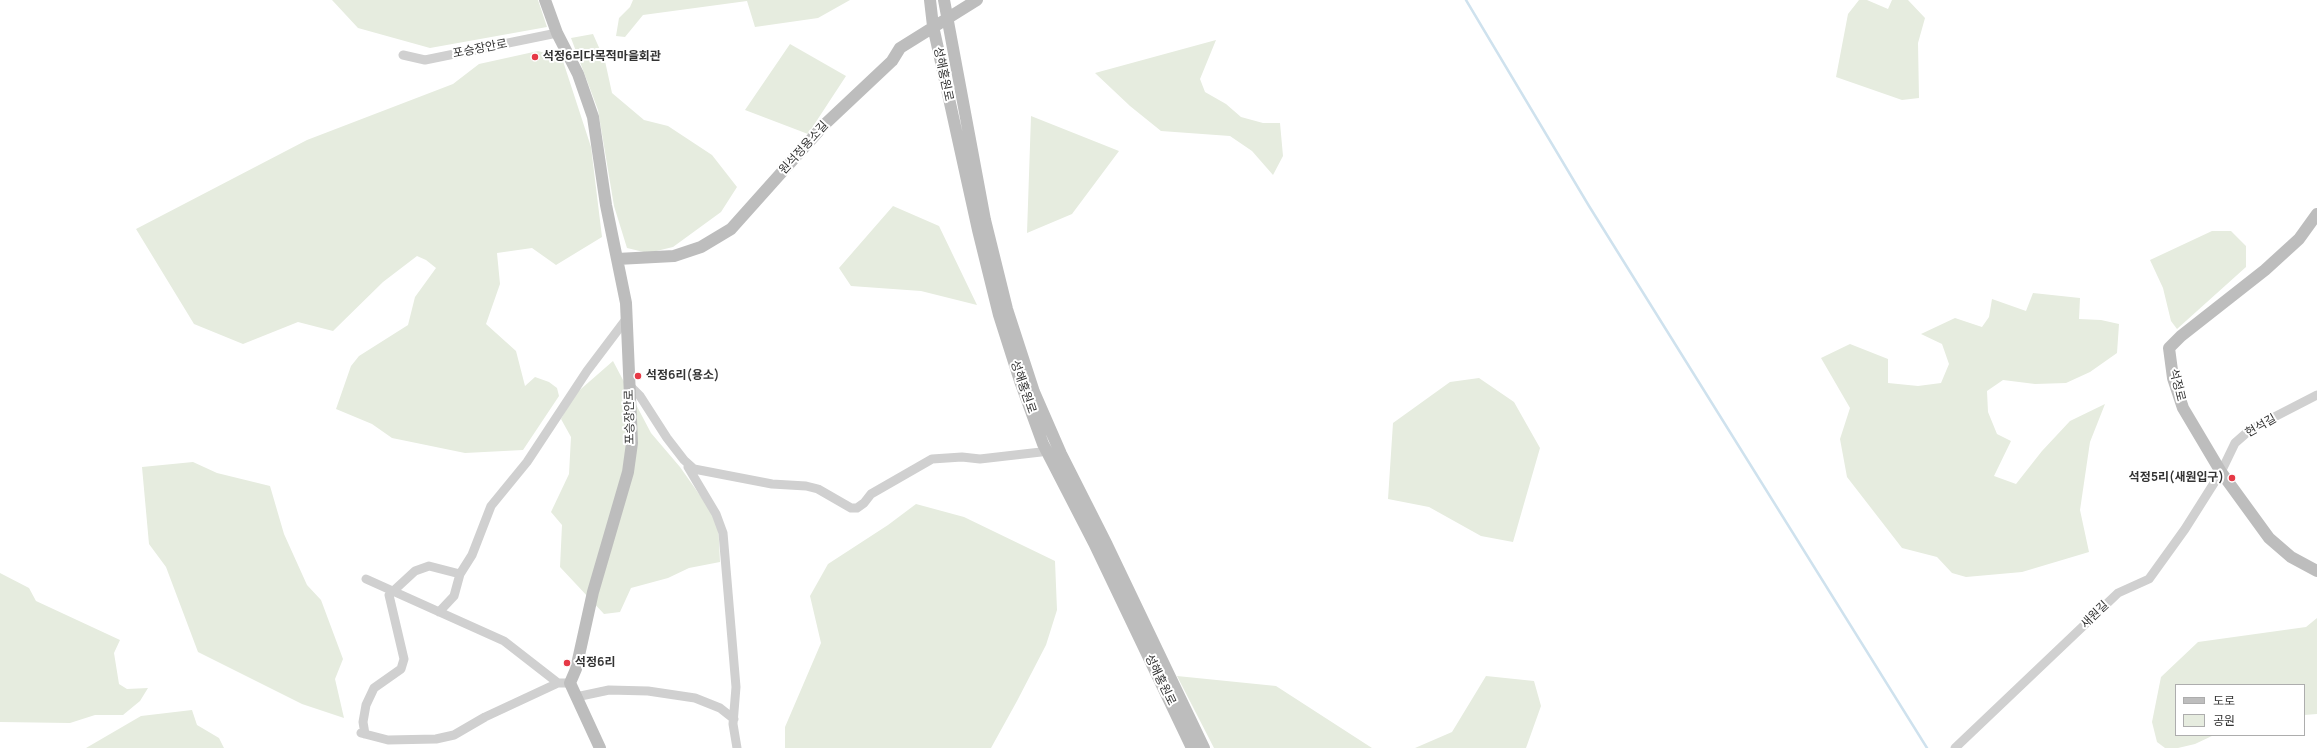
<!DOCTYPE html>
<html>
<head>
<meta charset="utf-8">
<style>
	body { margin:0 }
	#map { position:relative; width:2317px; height:748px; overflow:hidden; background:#fff; font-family:Manrope,"Noto Sans KR",sans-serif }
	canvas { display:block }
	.legend { position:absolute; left:2175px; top:684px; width:130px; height:52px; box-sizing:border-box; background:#fff; border:1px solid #adadad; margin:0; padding:5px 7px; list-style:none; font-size:12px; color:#333 }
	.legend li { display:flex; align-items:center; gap:8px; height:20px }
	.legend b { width:20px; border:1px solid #adadad }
</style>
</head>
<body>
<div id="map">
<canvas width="2317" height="748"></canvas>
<ul class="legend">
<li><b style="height:5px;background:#bdbdbd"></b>도로</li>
<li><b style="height:11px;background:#e6ecdf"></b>공원</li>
</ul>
</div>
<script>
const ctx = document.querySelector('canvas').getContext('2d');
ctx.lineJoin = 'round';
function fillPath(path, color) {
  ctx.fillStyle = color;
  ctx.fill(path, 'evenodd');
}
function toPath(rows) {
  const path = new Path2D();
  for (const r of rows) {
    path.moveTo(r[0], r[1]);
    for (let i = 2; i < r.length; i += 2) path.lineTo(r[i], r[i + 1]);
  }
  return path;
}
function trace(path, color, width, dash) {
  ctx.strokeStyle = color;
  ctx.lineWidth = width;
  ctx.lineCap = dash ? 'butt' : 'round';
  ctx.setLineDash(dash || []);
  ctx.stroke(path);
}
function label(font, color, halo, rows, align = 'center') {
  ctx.font = font + ' Manrope,"Noto Sans KR",sans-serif';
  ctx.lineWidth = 4;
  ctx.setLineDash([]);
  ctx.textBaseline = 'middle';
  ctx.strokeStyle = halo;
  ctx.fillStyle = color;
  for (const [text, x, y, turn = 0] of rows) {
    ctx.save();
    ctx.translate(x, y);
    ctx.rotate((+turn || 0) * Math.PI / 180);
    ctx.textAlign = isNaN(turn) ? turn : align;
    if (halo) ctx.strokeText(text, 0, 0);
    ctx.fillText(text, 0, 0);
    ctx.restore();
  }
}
fillPath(toPath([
	[332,0,538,0,547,27,430,48,358,28],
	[633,0,850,0,818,18,755,27,747,1,643,15,625,37,616,36,619,18,630,7],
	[1859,0,1867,0,1888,9,1892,0,1908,0,1925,18,1918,43,1919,98,1902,100,1836,77,1848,14],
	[593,34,605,61,612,93,644,120,668,126,712,155,737,187,721,212,673,247,648,253,627,248,614,206,598,110,571,38],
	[1216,40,1200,79,1205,92,1226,104,1241,117,1263,123,1280,123,1283,156,1273,175,1252,151,1230,136,1161,131,1130,106,1095,73],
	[790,44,846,76,808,134,745,110],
	[538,51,562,58,591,147,602,237,556,265,532,248,497,253,500,284,486,324,516,351,525,386,535,377,549,382,557,388,559,396,523,450,465,453,392,438,372,424,336,409,351,366,359,356,408,325,415,297,436,268,426,260,417,256,383,282,333,331,298,322,243,344,194,324,136,229,307,140,453,84,479,64],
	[1031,116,1119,151,1072,214,1027,233],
	[893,206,939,226,977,305,921,291,851,286,839,268],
	[2212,231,2231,231,2246,246,2246,267,2177,329,2171,321,2163,288,2150,260],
	[2033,293,2080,298,2079,319,2101,320,2119,324,2117,353,2090,372,2066,383,2035,384,2003,380,1987,391,1988,412,1997,434,2011,441,1994,476,2016,484,2042,451,2070,421,2105,404,2090,442,2080,510,2089,552,2022,572,1966,577,1952,573,1937,557,1902,548,1847,477,1840,439,1850,408,1821,358,1850,344,1888,359,1888,383,1918,386,1941,383,1949,364,1942,344,1921,334,1955,318,1982,327,1989,317,1992,299,2026,311],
	[613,361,651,433,680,467,718,521,720,562,689,568,668,578,631,588,620,612,604,614,560,567,562,525,551,512,569,474,571,437,561,419,574,395],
	[1479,378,1514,402,1540,448,1513,542,1481,536,1429,507,1388,499,1393,423,1450,382],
	[193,462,217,473,270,486,284,534,307,585,321,600,343,659,335,679,344,718,302,704,198,652,166,567,149,544,142,467],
	[916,504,964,517,1055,561,1057,610,1046,645,1017,701,991,748,785,748,785,727,821,643,810,596,828,564,888,525],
	[0,573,29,588,36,601,120,640,114,653,119,684,127,689,148,688,140,701,123,715,95,715,70,723,0,722],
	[2317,618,2317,714,2304,715,2304,685,2176,685,2176,735,2214,735,2195,744,2178,748,2165,748,2157,742,2152,722,2161,677,2198,642,2306,627],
	[1177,676,1276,686,1372,748,1214,748],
	[1486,676,1534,681,1541,706,1526,748,1415,748,1452,732],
	[192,710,197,725,219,738,224,748,86,748,141,716]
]), '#e6ecdf');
trace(toPath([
	[1466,0,1589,206,1927,748]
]), '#cfe2ee', 2.5);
trace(toPath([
	[403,55,425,60,557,33],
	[630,386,640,396,667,438,684,460,694,469,772,484,806,486,818,489,851,508,857,508,864,503,871,494,932,459,962,457,980,459,1041,452],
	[688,467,716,514,723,533,736,687,733,724,737,748],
	[366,579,504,641,558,683],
	[439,612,454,596,460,574,472,555,491,506,527,462,587,371,627,318],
	[576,697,609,690,648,691,695,698,720,708,734,719],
	[361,733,388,740,436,739,454,735,485,717,558,683,570,683],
	[365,734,363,722,366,705,374,688,401,669,404,659,389,595,415,571,429,566,460,574],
	[1955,748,2118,593,2149,579,2185,529,2221,472,2235,443,2251,429,2317,395]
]), '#d0d0d0', 9);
trace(toPath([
	[545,0,557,33,578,74,593,117,606,205,626,303,632,443,628,472,593,592,576,669,570,683,600,748],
	[930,0,933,26,978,230,999,315,1020,381,1043,444,1094,543,1192,748],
	[944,0,985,220,1007,309,1034,392,1061,454,1107,545,1204,748],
	[2317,214,2299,239,2265,270,2181,336,2169,348,2173,378,2183,408,2221,472,2269,538,2291,557,2317,571],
	[617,259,674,256,701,247,731,229,824,125,892,61,900,48,977,0]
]), '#bdbdbd', 12);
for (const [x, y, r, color] of [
	[535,57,4,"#e63946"],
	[638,376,4,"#e63946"],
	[2232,478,4,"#e63946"],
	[567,663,4,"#e63946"]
]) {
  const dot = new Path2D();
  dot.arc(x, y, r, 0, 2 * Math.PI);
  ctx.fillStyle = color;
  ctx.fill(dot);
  trace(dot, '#fff', 1.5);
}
label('12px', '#333', '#fff', [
	["포승장안로",480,49,-11],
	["성해홍원로",943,74,78],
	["원석정용소길",804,148,-48],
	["석정로",2177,385,76],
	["성해홍원로",1023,387,71],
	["포승장안로",630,417,-91],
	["현석길",2261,426,-30],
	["새원길",2095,615,-44],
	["성해홍원로",1160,680,64]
]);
label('bold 12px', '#333', '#fff', [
	["석정6리다목적마을회관",543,57],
	["석정6리(용소)",646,376],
	["석정5리(새원입구)",2224,478,"right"],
	["석정6리",575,663]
], 'left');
</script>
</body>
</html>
